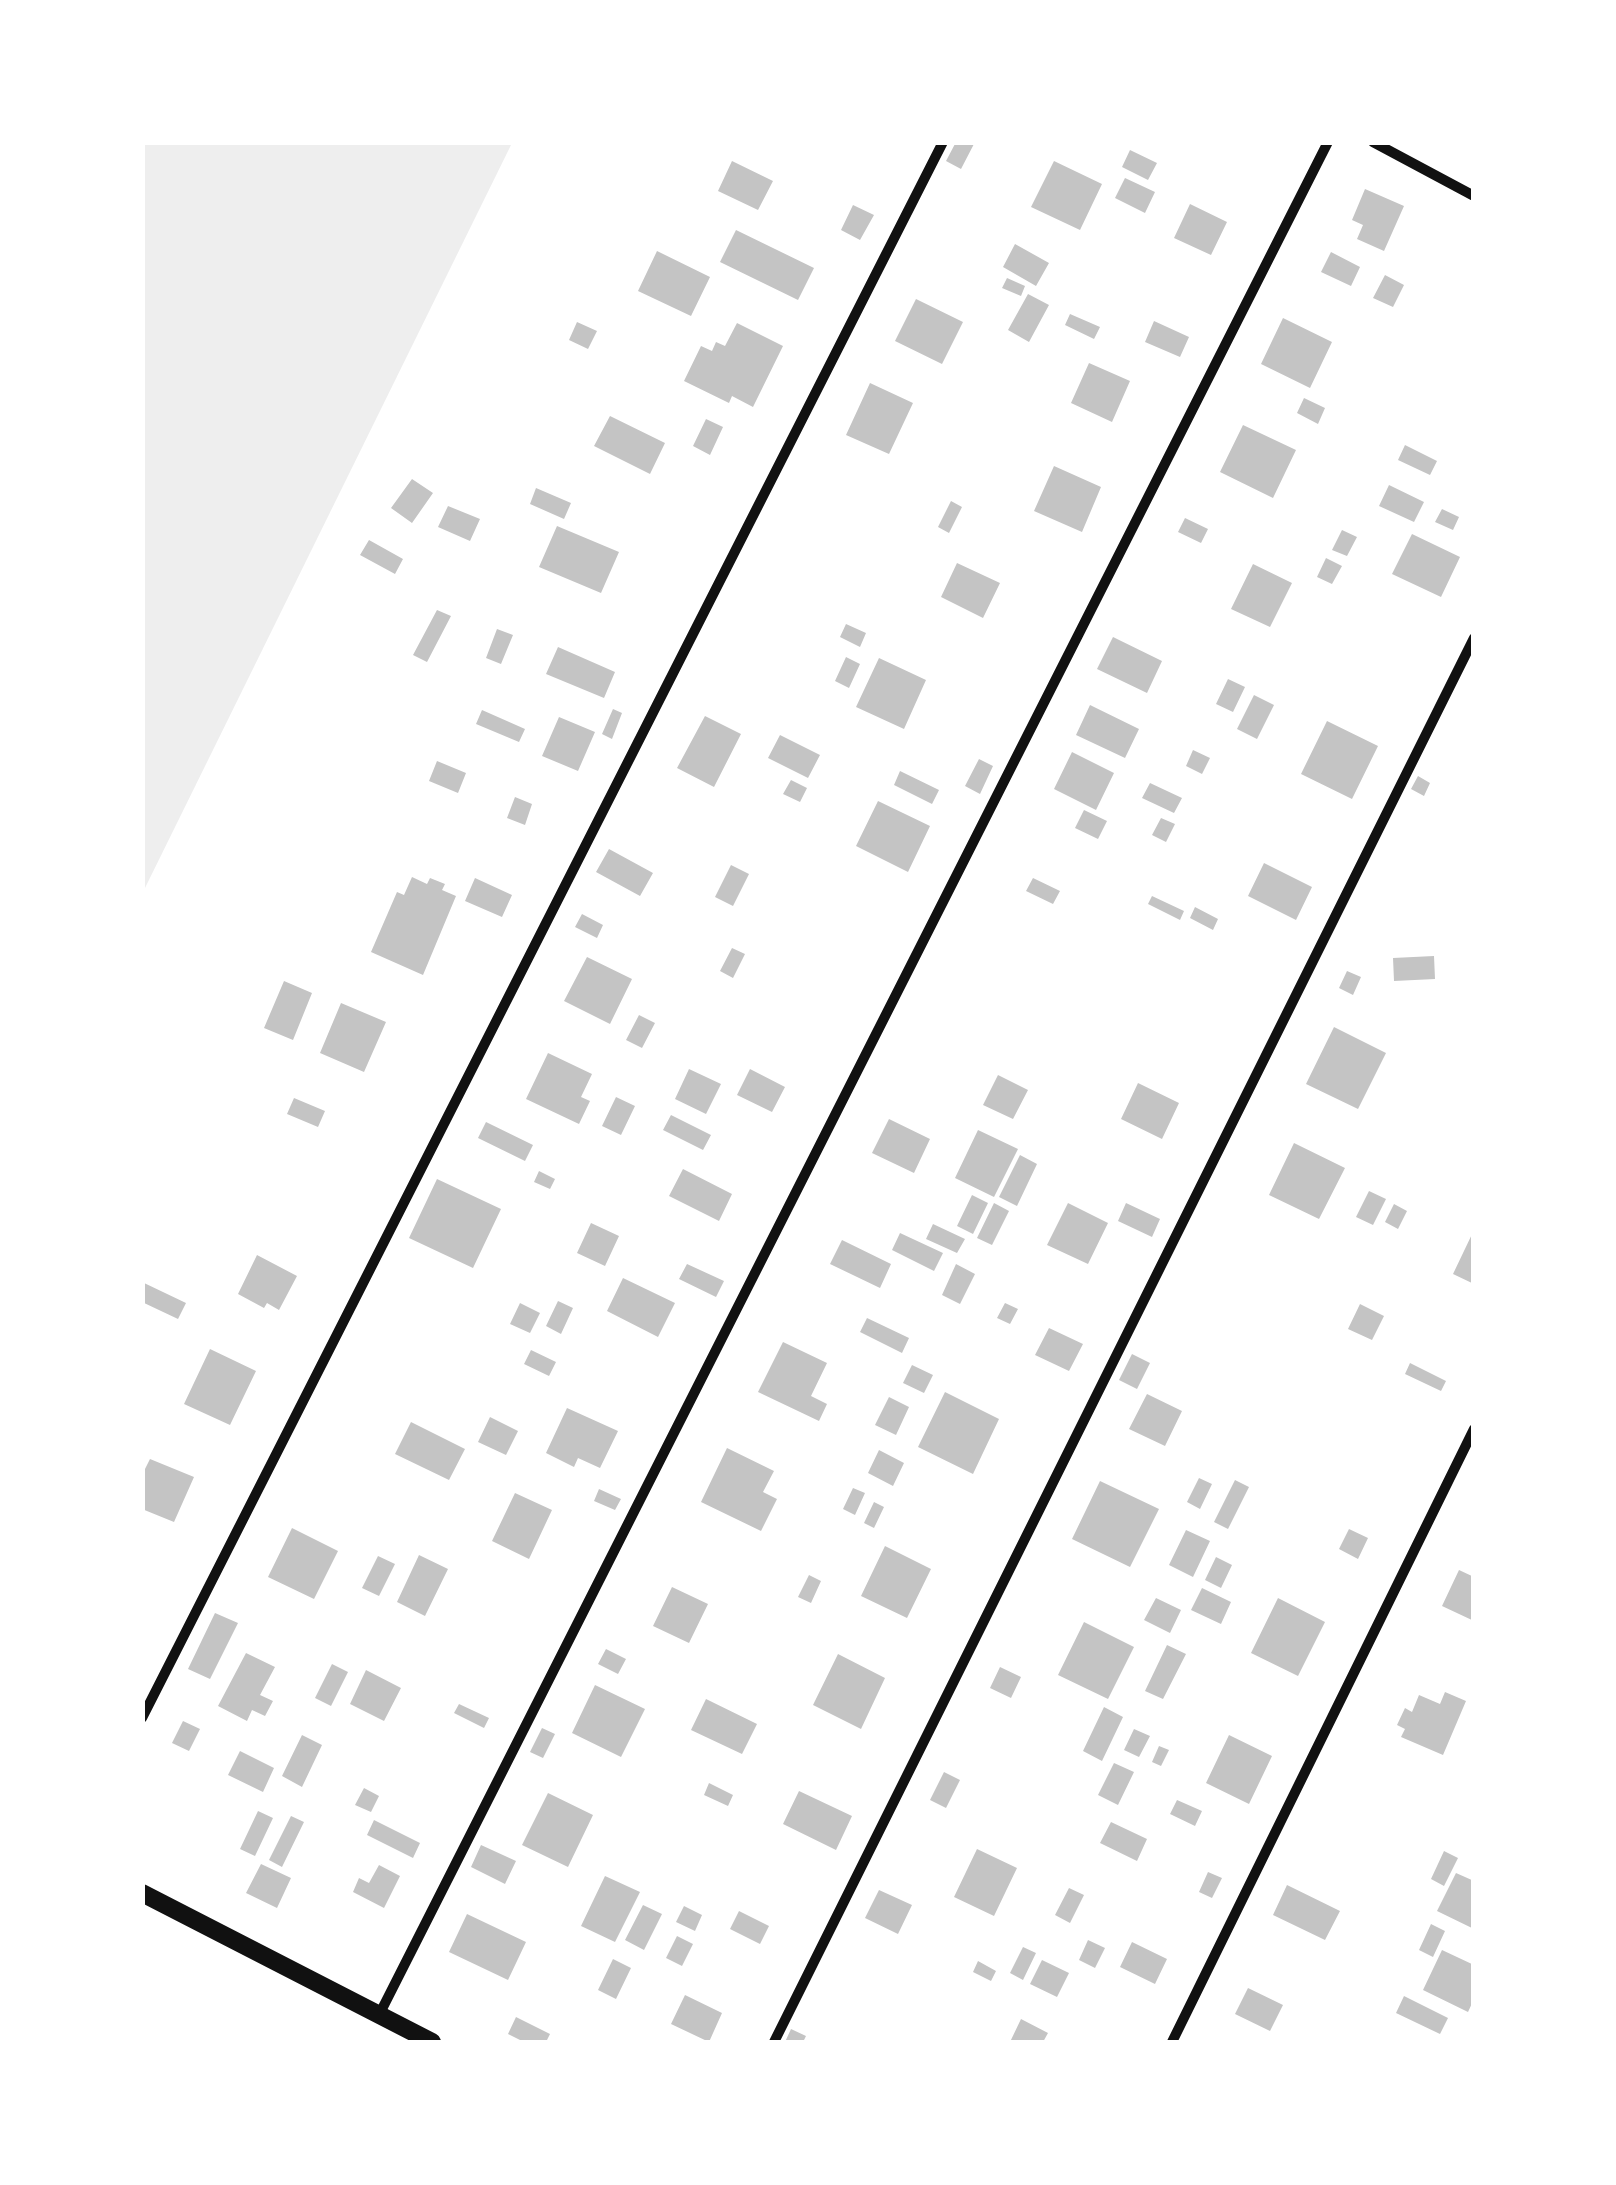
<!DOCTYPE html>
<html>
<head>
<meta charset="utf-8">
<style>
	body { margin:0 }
	#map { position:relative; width:1616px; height:2185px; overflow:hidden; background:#fff; font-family:Merriweather,serif }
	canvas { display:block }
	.frame { position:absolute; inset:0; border:145px solid #fff; pointer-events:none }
</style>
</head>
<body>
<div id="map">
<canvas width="1616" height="2185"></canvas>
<div class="frame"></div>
</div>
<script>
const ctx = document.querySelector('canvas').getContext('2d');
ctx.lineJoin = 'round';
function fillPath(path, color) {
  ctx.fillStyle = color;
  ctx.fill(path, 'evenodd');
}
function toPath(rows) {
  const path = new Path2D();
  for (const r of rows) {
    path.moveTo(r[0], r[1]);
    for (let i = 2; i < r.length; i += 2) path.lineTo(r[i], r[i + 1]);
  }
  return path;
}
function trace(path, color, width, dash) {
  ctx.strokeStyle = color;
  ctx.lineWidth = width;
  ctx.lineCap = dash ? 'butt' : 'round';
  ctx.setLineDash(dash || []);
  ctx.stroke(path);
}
fillPath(toPath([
	[143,142,512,143,143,892,142,143]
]), '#eee');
fillPath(toPath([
	[956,142,975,142,961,169,946,161],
	[1130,150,1157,163,1148,180,1122,167],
	[732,161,773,181,758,210,718,191],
	[1054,161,1102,184,1080,230,1031,207],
	[1125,178,1155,192,1145,213,1115,198],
	[1365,189,1404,206,1384,251,1357,239,1363,225,1352,220],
	[1190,204,1227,222,1211,255,1174,238],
	[853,205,874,215,860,240,841,230],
	[736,230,814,268,798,300,720,262],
	[1015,244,1049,263,1036,286,1003,267],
	[657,251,710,277,691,316,638,291],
	[1331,252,1360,267,1351,286,1321,272],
	[1385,275,1404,285,1393,307,1373,298],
	[1007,278,1025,286,1021,296,1002,288],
	[1028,294,1049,305,1029,342,1008,330],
	[916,299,963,322,942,364,895,341],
	[1070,314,1100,327,1094,339,1065,325],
	[1283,318,1332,342,1310,388,1261,364],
	[1154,321,1189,337,1180,357,1145,342],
	[577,322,597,331,588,349,569,340],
	[737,323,783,346,753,407,732,396,729,403,684,381,701,346,712,351,716,342,725,346],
	[1089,363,1130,381,1112,422,1071,403],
	[870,383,913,403,889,454,846,435],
	[1304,398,1325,408,1318,424,1297,413],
	[610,416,665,443,650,474,594,446],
	[706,419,723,427,710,455,693,446],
	[1243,425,1296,450,1273,498,1220,472],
	[1405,445,1437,461,1430,475,1398,460],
	[1054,466,1101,487,1082,532,1034,511],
	[412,479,433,493,412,523,391,508],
	[1389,485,1424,502,1414,522,1379,506],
	[536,488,571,503,564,519,530,504],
	[951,501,962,507,949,533,938,527],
	[448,506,480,519,470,541,438,527],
	[1442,509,1459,517,1453,530,1435,522],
	[1185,518,1208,529,1201,543,1178,532],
	[557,526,619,552,601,593,539,567],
	[1342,530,1357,537,1347,556,1332,550],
	[1412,534,1460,557,1441,597,1392,574],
	[369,540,403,559,395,574,360,555],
	[1326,558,1342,566,1332,584,1317,577],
	[957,563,1000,583,983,618,941,597],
	[1253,564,1292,583,1270,627,1231,609],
	[437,610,451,616,427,662,413,655],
	[846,624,866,633,860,647,840,637],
	[497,629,513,635,501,664,486,658],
	[1113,637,1162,661,1147,693,1097,669],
	[558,647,615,672,604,698,546,674],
	[846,657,860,664,849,688,835,681],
	[879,658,926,680,904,729,856,707],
	[1228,679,1245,687,1233,712,1216,704],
	[1254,695,1274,705,1257,739,1237,729],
	[1090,705,1139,729,1125,758,1076,735],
	[613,709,622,713,612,739,602,734],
	[482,710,525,729,519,742,476,724],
	[705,716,741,734,714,787,677,768],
	[559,717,595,732,578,771,542,756],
	[1327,721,1378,746,1352,799,1301,774],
	[780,735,820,755,808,778,768,758],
	[1193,750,1210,758,1202,774,1186,766],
	[1072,752,1114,773,1096,810,1054,789],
	[979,759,993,766,980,794,965,786],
	[437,761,466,773,458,793,429,781],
	[900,771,939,790,932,804,894,785],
	[1418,776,1430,783,1424,796,1411,789],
	[791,780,807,788,800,802,783,794],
	[1150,783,1182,798,1174,813,1142,798],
	[515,797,532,804,525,825,507,818],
	[878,801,930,826,908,872,856,846],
	[1084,810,1107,821,1098,839,1075,828],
	[1161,818,1175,824,1166,842,1152,835],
	[609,849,653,873,640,896,596,872],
	[1264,863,1312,887,1296,920,1248,896],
	[731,865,749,874,733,906,715,897],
	[412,877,427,884,430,878,445,884,442,890,456,896,423,975,371,952,397,892,404,895],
	[475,878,512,895,502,917,465,901],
	[1033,878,1060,891,1053,904,1026,891],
	[1152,896,1184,911,1180,920,1148,904],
	[1195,907,1218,919,1213,930,1190,918],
	[582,914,603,925,597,938,575,927],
	[732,948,745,954,733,978,720,971],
	[1434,956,1435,979,1394,981,1393,958],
	[587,957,632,979,610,1024,564,1001],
	[1347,971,1361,977,1353,995,1339,988],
	[284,981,312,993,293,1040,264,1028],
	[341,1003,386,1022,364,1072,320,1053],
	[639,1015,655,1023,642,1048,626,1040],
	[1334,1027,1386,1053,1358,1109,1306,1084],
	[548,1053,592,1074,581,1097,590,1101,579,1124,526,1099],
	[689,1069,721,1084,706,1114,675,1099],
	[750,1069,785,1087,772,1112,737,1095],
	[998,1075,1028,1090,1013,1119,983,1105],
	[1138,1083,1179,1103,1162,1139,1121,1119],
	[616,1097,635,1106,621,1135,602,1126],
	[294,1098,325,1111,318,1127,287,1114],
	[671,1115,711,1135,703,1150,663,1130],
	[889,1119,930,1139,914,1173,872,1153],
	[486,1122,533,1145,525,1161,478,1138],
	[978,1130,1018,1149,994,1197,955,1178],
	[1294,1143,1345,1168,1319,1219,1269,1195],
	[1020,1155,1037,1164,1017,1206,999,1197],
	[683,1169,732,1194,719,1221,669,1196],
	[539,1171,555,1179,550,1189,534,1182],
	[437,1179,501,1209,473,1268,409,1238],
	[1369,1191,1386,1199,1373,1225,1356,1217],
	[972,1195,988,1203,973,1234,957,1226],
	[994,1203,1009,1211,992,1245,977,1238],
	[1068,1203,1108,1223,1088,1264,1047,1245],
	[1126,1203,1160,1219,1152,1237,1118,1221],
	[1394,1204,1407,1211,1398,1229,1385,1222],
	[591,1223,619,1236,605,1266,577,1253],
	[933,1224,965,1239,957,1253,926,1239],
	[1474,1230,1474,1284,1453,1274],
	[900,1233,943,1253,934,1271,892,1250],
	[842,1240,891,1264,880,1288,830,1264],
	[257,1255,297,1276,279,1310,267,1303,264,1308,238,1294],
	[687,1264,724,1281,716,1297,679,1279],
	[956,1264,975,1274,960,1304,942,1295],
	[623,1278,675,1303,658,1337,607,1311],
	[142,1282,186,1303,178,1319,142,1302],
	[558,1301,573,1308,561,1334,546,1326],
	[520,1303,540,1313,530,1333,510,1324],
	[1005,1303,1018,1309,1010,1324,997,1318],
	[1360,1304,1384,1316,1372,1340,1348,1329],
	[867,1318,909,1338,902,1353,860,1332],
	[1049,1328,1083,1344,1069,1371,1035,1355],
	[783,1342,827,1363,811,1396,827,1404,819,1421,758,1392],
	[210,1349,256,1371,230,1425,184,1404],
	[531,1350,556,1362,549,1376,524,1364],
	[1132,1354,1150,1363,1137,1389,1119,1380],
	[1410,1363,1446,1381,1441,1391,1405,1374],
	[912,1365,933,1375,924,1393,903,1383],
	[945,1392,999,1419,973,1474,918,1447],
	[1147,1394,1182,1411,1165,1446,1129,1429],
	[889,1397,909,1407,896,1435,875,1425],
	[567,1408,618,1431,600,1468,578,1458,574,1467,546,1453],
	[490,1417,518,1431,506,1455,478,1442],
	[411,1422,465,1449,449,1480,395,1454],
	[727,1448,774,1471,763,1492,777,1499,761,1531,701,1502],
	[879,1450,904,1463,893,1486,868,1473],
	[150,1459,194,1477,174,1522,142,1509,142,1475],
	[1199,1478,1212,1484,1200,1509,1187,1502],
	[1235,1480,1249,1487,1228,1529,1214,1522],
	[1100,1481,1159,1509,1130,1567,1072,1539],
	[853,1488,865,1493,855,1515,843,1509],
	[599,1489,621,1499,615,1510,594,1501],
	[515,1493,552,1510,529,1559,492,1541],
	[874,1502,884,1507,874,1528,864,1523],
	[292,1528,338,1551,314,1599,268,1577],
	[1349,1529,1368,1538,1358,1559,1339,1549],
	[1186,1530,1210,1541,1193,1577,1169,1565],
	[885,1546,931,1569,907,1618,861,1596],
	[419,1555,448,1569,425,1616,397,1602],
	[378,1556,395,1564,379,1596,362,1588],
	[1216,1557,1232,1565,1221,1588,1205,1580],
	[1459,1570,1474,1577,1474,1621,1442,1606],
	[809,1575,821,1581,811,1603,798,1597],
	[672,1587,708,1604,689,1643,653,1626],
	[1202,1588,1231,1602,1221,1624,1191,1610],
	[1156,1598,1181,1610,1170,1633,1144,1620],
	[1278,1598,1325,1622,1298,1676,1251,1653],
	[215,1613,238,1623,210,1679,188,1669],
	[1084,1622,1134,1647,1108,1699,1058,1675],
	[1167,1645,1186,1654,1163,1699,1145,1691],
	[606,1649,626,1659,618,1674,598,1664],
	[246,1653,275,1667,260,1695,273,1701,265,1716,252,1710,247,1721,218,1706],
	[838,1654,885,1678,861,1729,813,1705],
	[332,1664,348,1672,331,1706,315,1698],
	[1000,1667,1021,1677,1011,1698,990,1688],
	[366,1670,401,1688,384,1721,350,1704],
	[595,1685,645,1709,621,1757,572,1733],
	[1445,1692,1466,1701,1443,1755,1401,1737,1405,1729,1397,1725,1405,1708,1412,1712,1419,1695,1440,1704],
	[706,1699,757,1724,742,1754,691,1730],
	[459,1704,489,1718,484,1728,454,1713],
	[1104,1707,1123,1717,1102,1761,1083,1751],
	[183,1721,200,1729,189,1751,172,1743],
	[542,1728,555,1734,543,1758,530,1752],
	[1134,1729,1150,1736,1139,1757,1124,1750],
	[302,1735,322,1745,302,1787,282,1776],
	[1229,1735,1272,1756,1249,1804,1206,1783],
	[1159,1746,1169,1750,1161,1766,1152,1762],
	[240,1751,274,1768,263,1792,228,1775],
	[1114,1763,1134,1772,1118,1805,1098,1795],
	[944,1772,960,1780,946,1808,930,1800],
	[709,1783,733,1795,728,1806,704,1795],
	[364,1788,379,1796,371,1812,355,1805],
	[799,1791,852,1816,836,1850,783,1824],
	[548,1793,593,1815,568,1867,522,1845],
	[1177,1800,1202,1811,1195,1826,1170,1814],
	[258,1811,273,1818,255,1856,240,1849],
	[291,1816,304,1822,282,1867,269,1860],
	[374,1820,420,1843,413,1858,367,1835],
	[1111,1822,1147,1839,1137,1861,1100,1843],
	[481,1845,516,1861,505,1884,471,1867],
	[977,1849,1017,1868,994,1916,954,1897],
	[1444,1851,1458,1858,1444,1886,1431,1879],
	[261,1864,291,1878,277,1908,246,1893],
	[379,1865,400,1876,384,1908,353,1892,359,1878,369,1883],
	[1208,1872,1222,1878,1212,1898,1199,1892],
	[1456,1873,1474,1881,1474,1929,1437,1911],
	[605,1876,640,1892,615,1942,581,1926],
	[1287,1885,1340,1911,1325,1940,1273,1915],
	[1069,1888,1084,1895,1070,1923,1055,1915],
	[879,1890,912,1905,898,1934,865,1918],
	[643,1905,662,1914,644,1950,625,1940],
	[684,1906,702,1915,695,1931,676,1922],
	[739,1911,769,1926,760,1944,730,1929],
	[467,1914,526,1942,508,1980,449,1952],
	[1431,1924,1445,1931,1433,1957,1419,1950],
	[677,1936,693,1944,682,1966,666,1958],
	[1088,1940,1105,1948,1095,1968,1079,1960],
	[1132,1942,1167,1959,1155,1984,1120,1967],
	[1023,1947,1036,1953,1023,1980,1010,1973],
	[1442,1950,1474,1965,1474,1999,1468,2012,1423,1990],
	[613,1959,631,1968,616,1999,598,1990],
	[1042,1960,1069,1973,1057,1997,1030,1984],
	[978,1961,996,1971,991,1981,973,1972],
	[1248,1988,1283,2005,1270,2031,1235,2014],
	[685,1995,722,2013,709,2042,671,2024],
	[1404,1996,1448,2018,1440,2034,1396,2013],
	[516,2017,550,2034,546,2042,524,2042,508,2034],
	[1021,2019,1048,2033,1043,2042,1010,2042],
	[791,2029,806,2036,803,2042,785,2042]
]), '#c4c4c4');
trace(toPath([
	[1373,142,1474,196],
	[142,1718,943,142],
	[379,2015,1328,142],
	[774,2042,1474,638],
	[1172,2042,1474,1429]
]), '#111', 10);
trace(toPath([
	[142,1893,432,2042]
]), '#111', 18);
</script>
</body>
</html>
